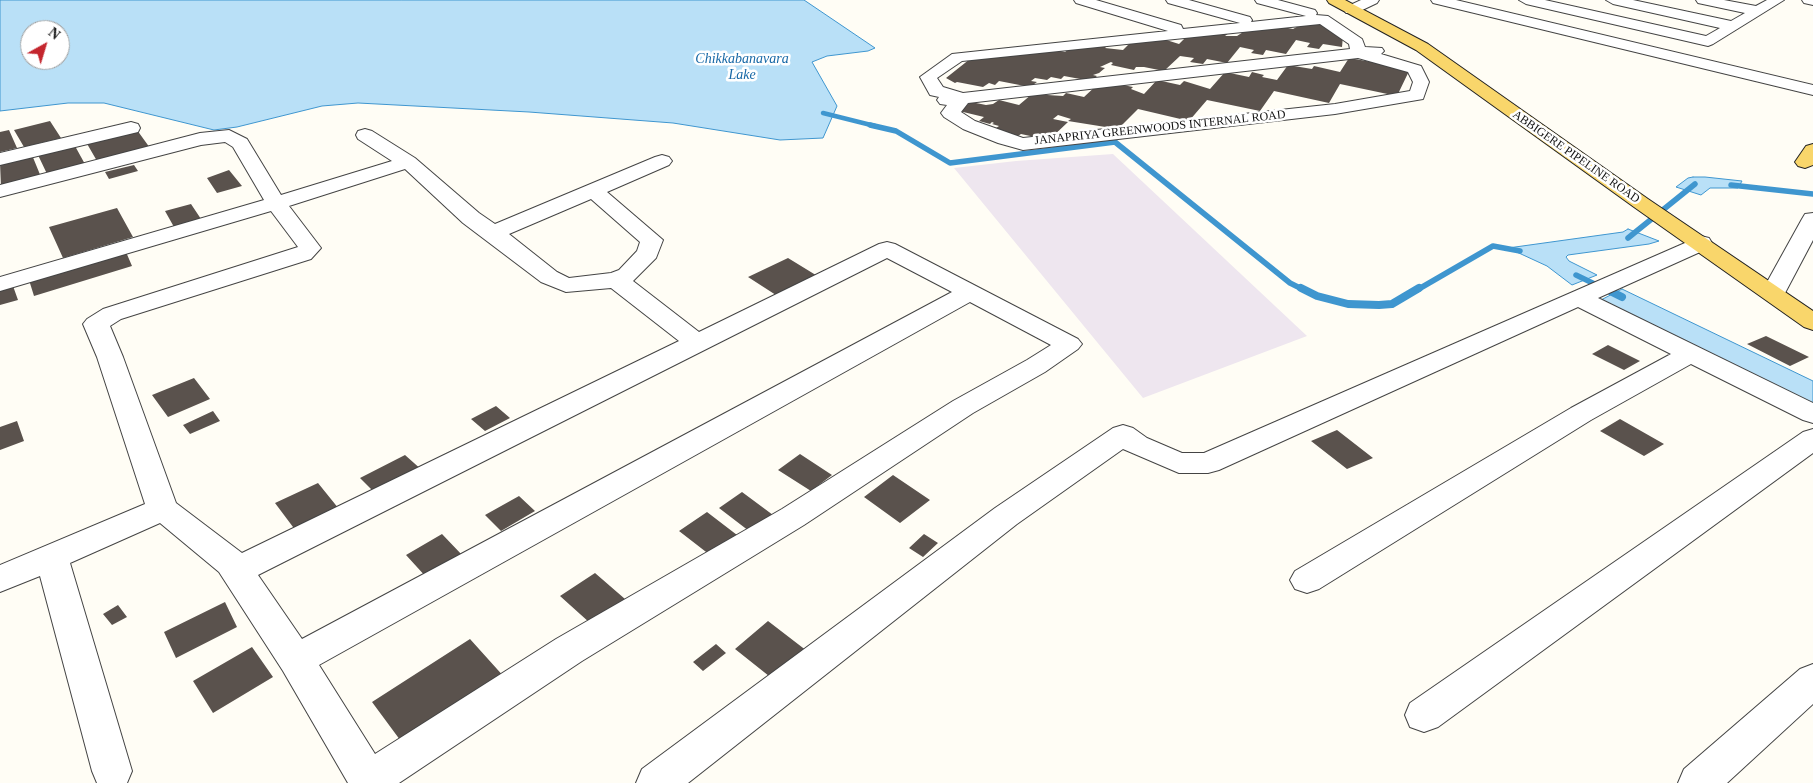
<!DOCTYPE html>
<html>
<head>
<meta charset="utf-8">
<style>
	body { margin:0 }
	#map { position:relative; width:1813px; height:783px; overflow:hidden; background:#fffdf5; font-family:"Times New Roman",serif }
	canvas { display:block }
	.north { position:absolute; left:20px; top:20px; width:50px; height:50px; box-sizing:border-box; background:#fff; border:1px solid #a0a0a0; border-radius:50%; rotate:39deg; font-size:14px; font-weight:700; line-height:20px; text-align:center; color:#111 }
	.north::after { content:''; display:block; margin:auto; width:18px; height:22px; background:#c4262e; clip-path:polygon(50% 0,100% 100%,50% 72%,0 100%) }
</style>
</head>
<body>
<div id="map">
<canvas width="1813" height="783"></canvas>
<div class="north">N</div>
</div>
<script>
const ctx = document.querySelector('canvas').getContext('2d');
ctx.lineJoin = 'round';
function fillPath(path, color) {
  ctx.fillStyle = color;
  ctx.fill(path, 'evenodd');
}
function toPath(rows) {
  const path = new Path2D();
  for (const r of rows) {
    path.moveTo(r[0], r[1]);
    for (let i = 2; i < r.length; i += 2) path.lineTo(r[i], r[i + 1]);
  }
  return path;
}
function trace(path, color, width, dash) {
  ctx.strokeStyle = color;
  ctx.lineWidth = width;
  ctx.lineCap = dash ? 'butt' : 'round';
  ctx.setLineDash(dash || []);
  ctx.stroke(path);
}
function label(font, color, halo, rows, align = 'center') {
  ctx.font = font + ' "Times New Roman",serif';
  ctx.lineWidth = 5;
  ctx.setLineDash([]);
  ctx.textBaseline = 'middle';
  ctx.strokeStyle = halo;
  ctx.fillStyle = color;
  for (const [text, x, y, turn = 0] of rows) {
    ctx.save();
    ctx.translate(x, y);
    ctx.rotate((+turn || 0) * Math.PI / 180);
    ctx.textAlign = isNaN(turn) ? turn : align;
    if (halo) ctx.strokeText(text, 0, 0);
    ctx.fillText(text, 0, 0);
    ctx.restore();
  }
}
fillPath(toPath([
	[1113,154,1307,336,1143,398,954,168,1016,161]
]), '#eee6ef');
const water = toPath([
	[0,0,804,0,875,48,868,51,827,56,812,62,837,106,823,138,780,140,673,123,529,112,358,103,322,106,237,127,214,130,104,103,68,103,0,111,0,0],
	[30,30,60,30,60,60,30,60,30,30],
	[1693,177,1705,177,1742,181,1738,188,1710,188,1701,195,1676,187,1688,178,1693,177],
	[1628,229,1659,241,1649,244,1568,255,1566,257,1569,261,1597,275,1572,285,1547,266,1508,248,1623,232,1628,229],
	[1622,289,1813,381,1813,409,1599,301,1622,289]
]);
fillPath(water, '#b9e0f7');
trace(water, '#3f96cf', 1);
trace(toPath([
	[823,113,875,126]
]), '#3f96cf', 4.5);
trace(toPath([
	[870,125,896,131,950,163,1115,142,1290,283,1304,290],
	[1731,185,1813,194],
	[1628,238,1695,184],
	[1576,275,1607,290],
	[1417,290,1493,246,1520,251]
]), '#3f96cf', 5.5);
trace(toPath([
	[1301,288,1317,296,1348,304,1379,305,1392,304,1419,288],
	[1604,288,1622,297]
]), '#3f96cf', 8);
fillPath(toPath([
	[1304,23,1323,23,1343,36,1342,47,1323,44,1319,49,1307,47,1310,43,1296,40,1286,54,1266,50,1263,55,1251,53,1254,50,1240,47,1227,63,1207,59,1203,64,1190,62,1194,58,1180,56,1164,71,1144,67,1136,67,1134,70,1111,65,1113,63,1111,62,1100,67,1105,68,1099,73,1093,75,1097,76,1091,81,1064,76,1061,79,1051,77,1047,80,1035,78,1031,81,1037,82,1030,87,999,81,995,85,989,83,983,87,957,82,955,83,946,78,970,59,998,54,1015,56,1050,49,1065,52,1069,49,1108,45,1105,48,1123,50,1131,42,1160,38,1179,44,1189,34,1229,33,1225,36,1237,36,1248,29,1283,27,1293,29],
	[1349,58,1372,62,1374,59,1410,69,1397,96,1340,84,1329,103,1274,91,1260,111,1207,100,1189,121,1138,109,1118,129,1068,121,1071,119,1058,115,1053,119,1068,122,1049,140,1021,134,1018,136,993,130,999,126,992,124,994,123,992,122,990,124,979,121,984,117,959,111,971,102,986,105,993,104,999,100,1019,105,1032,94,1063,96,1066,93,1084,97,1098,84,1116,86,1118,84,1133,87,1131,89,1144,94,1157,80,1180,85,1184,81,1210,89,1225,72,1249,77,1252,72,1264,75,1262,77,1277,80,1288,65,1312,69,1314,66,1340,72],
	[50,121,61,138,24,147,14,130],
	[9,130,17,148,0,152,0,132],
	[137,130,150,148,97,161,86,142],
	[75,146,86,166,48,176,38,155],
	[32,155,41,177,1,187,0,163],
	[134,165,138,171,109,179,105,172],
	[229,170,242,186,217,193,207,178],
	[191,204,201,219,174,227,165,211],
	[117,208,133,237,63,258,49,227],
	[126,252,132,266,34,296,29,280],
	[788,258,819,277,779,297,748,277],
	[13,286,18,300,0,305,0,290],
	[1766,336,1809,357,1790,366,1747,344],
	[1608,345,1640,361,1624,370,1592,354],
	[194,378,210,399,168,417,152,395],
	[496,406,510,418,485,431,471,419],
	[213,411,220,421,190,434,183,425],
	[1620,419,1664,444,1644,456,1600,431],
	[17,421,24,441,0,450,0,427],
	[1337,430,1373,458,1347,469,1311,441],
	[800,454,832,475,811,491,778,470],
	[405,455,423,471,378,496,360,478],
	[893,475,930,500,900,523,864,497],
	[318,483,339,509,296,531,275,503],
	[742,492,773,515,749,531,719,508],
	[519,496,535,511,501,531,485,515],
	[707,512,737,535,710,555,679,531],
	[442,534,463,556,427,578,406,555],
	[924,534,938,543,923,557,909,548],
	[595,573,625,599,590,623,560,596],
	[225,602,237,627,176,658,164,632],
	[118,605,127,617,112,625,103,614],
	[768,621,807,651,774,680,735,649],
	[470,639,506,679,406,748,372,702],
	[716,644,726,653,703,671,693,662],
	[252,647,273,677,213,713,193,681]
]), '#5a524d');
const minor = toPath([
	[1074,0,1096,0,1181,25,1183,29,1240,23,1168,3,1166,0,1189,0,1250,17,1252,20,1251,22,1306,16,1257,3,1255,0,1278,0,1315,10,1317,13,1316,15,1328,16,1362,39,1365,47,1382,48,1384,51,1381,54,1421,66,1429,82,1423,99,1335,114,1023,150,998,143,963,129,944,117,941,113,947,105,940,104,937,100,939,97,930,95,920,77,952,54,1168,31,1076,3,1074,0],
	[1320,24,1349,44,1350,49,963,93,943,87,937,78,962,61,1320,24],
	[1358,58,1408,72,1413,82,1410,91,1335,104,1023,138,975,121,961,112,968,103,1358,58],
	[1361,0,1379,0,1377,3,1356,13,1346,13,1344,10,1346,7,1361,0],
	[1431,0,1456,0,1813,85,1813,95,1433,3,1431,0],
	[1519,0,1545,0,1706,36,1720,28,1613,4,1606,0,1633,0,1731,21,1745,13,1698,3,1696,0,1724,0,1756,6,1767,0,1784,0,1713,44,1708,46,1526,4,1519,0],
	[1802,0,1813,0,1813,5,1804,3,1802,0],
	[131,122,138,124,140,128,138,132,0,165,0,153,131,122],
	[365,129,372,131,415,158,479,213,495,224,655,157,662,155,669,157,672,161,669,165,607,192,663,240,656,258,633,281,699,332,879,244,887,242,895,244,1078,339,1082,344,1078,349,1045,372,973,413,804,525,582,661,399,783,348,783,283,671,219,572,160,523,70,563,132,771,127,783,97,783,92,771,40,576,0,592,0,565,145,504,97,357,83,324,87,319,103,309,298,247,271,211,0,291,0,277,264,200,233,147,225,142,201,145,0,197,0,185,200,133,229,130,247,139,281,195,392,161,358,139,356,135,358,131,365,129],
	[405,169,463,223,541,282,566,292,611,288,679,341,242,553,176,503,123,357,110,326,121,319,311,259,321,248,289,206,405,169],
	[591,199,640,242,637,251,619,270,611,273,569,278,557,272,509,234,591,199],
	[887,258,952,292,302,639,258,575,887,258],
	[970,302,1051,345,1027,360,953,401,782,509,556,639,375,754,319,665,970,302],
	[1813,213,1813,240,1785,293,1782,298,1773,300,1764,298,1761,293,1802,219,1805,214,1813,213],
	[1701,236,1709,238,1712,243,1709,248,1598,298,1813,403,1813,423,1803,420,1691,364,1591,420,1319,589,1307,593,1295,589,1290,580,1295,571,1571,408,1671,354,1578,307,1219,470,1208,473,1179,473,1123,449,1017,524,688,783,636,783,642,769,995,508,1113,428,1123,425,1133,428,1147,438,1182,453,1204,453,1701,236],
	[1813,429,1813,453,1438,727,1424,732,1410,727,1405,715,1410,703,1803,432,1813,429],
	[1813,664,1813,704,1727,783,1678,783,1684,769,1800,669,1813,664]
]);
const major = toPath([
	[1327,0,1345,0,1428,44,1648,199,1813,311,1813,330,1804,327,1634,207,1416,50,1329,3,1327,0],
	[1813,144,1813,165,1805,168,1798,166,1795,162,1806,146,1813,144]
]);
trace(minor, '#444', 2);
trace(major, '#222', 2);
fillPath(minor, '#fff');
fillPath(major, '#f9d66b');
label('12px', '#111', '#fff', [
	["JANAPRIYA GREENWOODS INTERNAL ROAD",1160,128,-6],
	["ABBIGERE PIPELINE ROAD",1576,157,35]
]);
label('italic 14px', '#1768a6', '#fff', [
	["Chikkabanavara",742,59],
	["Lake",742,75]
]);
</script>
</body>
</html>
